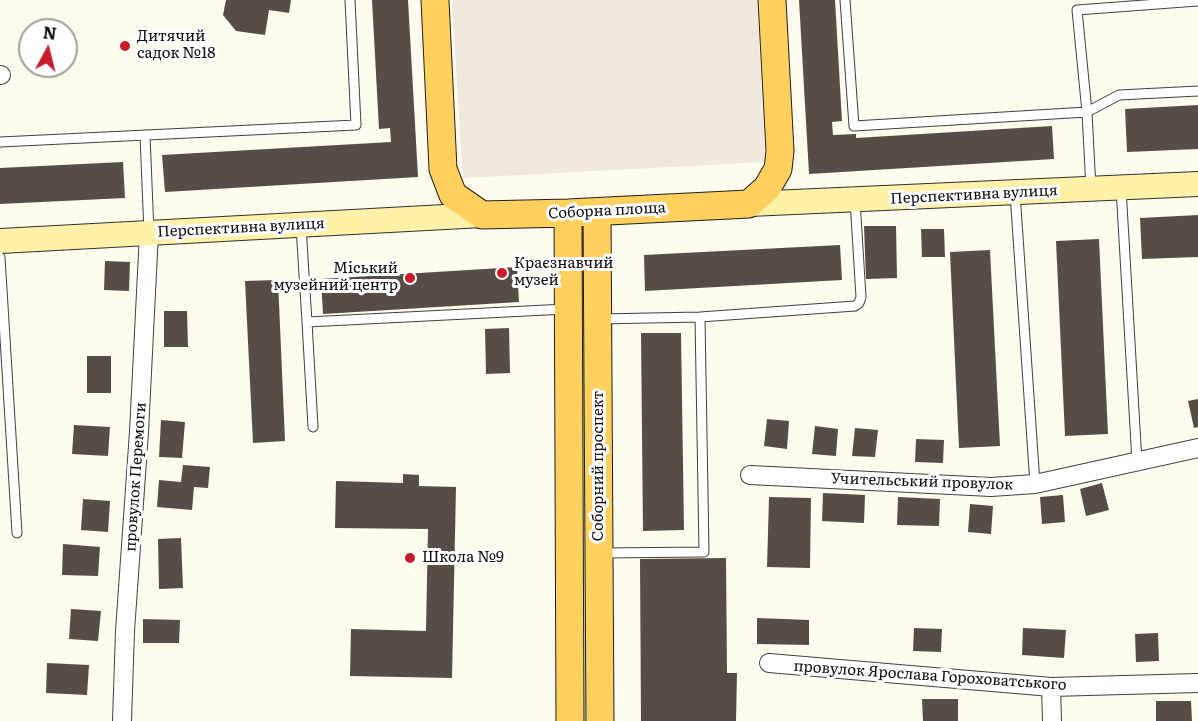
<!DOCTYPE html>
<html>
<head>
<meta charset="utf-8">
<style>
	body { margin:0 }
	#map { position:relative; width:1198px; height:721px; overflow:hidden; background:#fffbed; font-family:Literata,serif }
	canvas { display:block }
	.north { position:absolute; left:18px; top:18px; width:60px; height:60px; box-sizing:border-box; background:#fff; border:2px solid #9e9e9e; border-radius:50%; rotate:7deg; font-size:16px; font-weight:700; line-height:24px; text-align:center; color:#0d0d0d }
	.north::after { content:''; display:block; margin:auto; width:21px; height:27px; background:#c9192a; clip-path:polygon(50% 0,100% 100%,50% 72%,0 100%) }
</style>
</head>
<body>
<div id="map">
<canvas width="1198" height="721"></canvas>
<div class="north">N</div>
</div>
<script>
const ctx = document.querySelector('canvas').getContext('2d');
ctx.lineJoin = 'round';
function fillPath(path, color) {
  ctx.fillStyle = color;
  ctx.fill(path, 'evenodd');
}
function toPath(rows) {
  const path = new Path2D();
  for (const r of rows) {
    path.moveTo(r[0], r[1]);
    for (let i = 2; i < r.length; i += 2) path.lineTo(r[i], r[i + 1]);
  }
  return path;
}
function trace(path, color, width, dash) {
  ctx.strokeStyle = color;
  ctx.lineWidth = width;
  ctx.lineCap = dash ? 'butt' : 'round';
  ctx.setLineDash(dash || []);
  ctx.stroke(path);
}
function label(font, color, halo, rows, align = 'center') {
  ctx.font = font + ' Literata,serif';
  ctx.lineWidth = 6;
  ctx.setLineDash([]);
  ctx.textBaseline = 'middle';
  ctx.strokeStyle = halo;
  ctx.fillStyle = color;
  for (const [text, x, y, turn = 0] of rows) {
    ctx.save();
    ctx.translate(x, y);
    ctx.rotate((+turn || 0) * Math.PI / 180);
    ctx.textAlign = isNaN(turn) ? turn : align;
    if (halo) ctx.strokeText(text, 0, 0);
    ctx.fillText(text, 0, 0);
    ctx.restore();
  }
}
fillPath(toPath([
	[583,286,587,286,594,721,580,721,580,290]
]), '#d4edb3');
fillPath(toPath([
	[452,0,757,0,765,162,463,178]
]), '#f0e9db');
fillPath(toPath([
	[226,0,291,0,289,13,269,10,265,35,236,31,223,15],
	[372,0,408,0,418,177,165,192,162,155,391,142,390,128,379,129],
	[799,0,835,0,842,121,832,122,833,135,856,134,856,138,1052,126,1054,159,809,174],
	[1198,105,1198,149,1127,152,1125,109],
	[123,162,125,198,0,204,0,168],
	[1198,215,1198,257,1142,259,1140,218],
	[864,226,896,226,897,278,866,279],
	[921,229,944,229,945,257,922,257],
	[1099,239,1108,434,1065,436,1056,241],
	[840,245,842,280,645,291,644,255],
	[990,250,1000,446,959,448,950,252],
	[105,261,130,262,129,291,104,290],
	[517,267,519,302,323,314,321,279],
	[278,280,285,441,253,443,245,281],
	[164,311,187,311,188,347,164,347],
	[509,328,510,373,486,374,485,329],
	[641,333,681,333,684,530,643,531],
	[87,356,111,356,111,393,87,393],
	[1198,399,1198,427,1194,428,1188,401],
	[767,419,789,421,787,449,764,446],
	[161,420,185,422,182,458,159,457],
	[74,425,110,427,108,456,72,454],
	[815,426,838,429,836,456,812,454],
	[855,428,878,430,875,457,852,456],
	[916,439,944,440,943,463,915,462],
	[183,465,210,467,208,488,194,487,192,510,157,507,159,480,181,482],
	[403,474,419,475,419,486,456,487,452,678,350,676,351,629,426,631,428,529,335,528,336,481,403,483],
	[1102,483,1109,510,1086,516,1080,489],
	[823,493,865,495,864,523,822,521],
	[1063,495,1065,522,1042,524,1040,497],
	[769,497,811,498,810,568,767,567],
	[898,497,940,499,939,526,897,525],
	[83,499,110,501,108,532,81,530],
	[970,504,993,506,991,534,968,532],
	[181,538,183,588,159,589,158,539],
	[63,544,100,547,98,576,62,575],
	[726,558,727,673,737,673,736,721,641,721,640,559],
	[71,609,101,611,98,641,69,639],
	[757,618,809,620,809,645,757,644],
	[143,619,180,620,179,643,143,643],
	[914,628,942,629,941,652,913,651],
	[1023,628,1066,630,1064,658,1022,655],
	[1158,633,1159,661,1136,662,1135,634],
	[47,663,89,665,87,695,46,693],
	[922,699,958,699,958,721,923,721],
	[1156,701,1191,701,1192,721,1156,721]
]), '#574d48');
const lane = toPath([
	[845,0,854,126,1087,112,1077,10,1198,1],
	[145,135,149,233],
	[0,142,356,125,350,0],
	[1121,188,1137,462],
	[1091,189,1087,112,1119,95,1198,91],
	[1015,193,1035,484],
	[301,226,307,322,566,309],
	[0,257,17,533],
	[700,317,855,306,859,303,861,297,855,200],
	[599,319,700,317,704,552,602,553],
	[307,322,313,427]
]);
const street = toPath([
	[0,75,1,75],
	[750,475,991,487,1035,484,1198,448],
	[769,663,1051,687,1198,683],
	[1051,687,1052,721],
	[122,721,125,631,139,432,149,233]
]);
const secondary = toPath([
	[749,204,1198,184],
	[0,241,482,215]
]);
const primary = toPath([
	[435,0,443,169,453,195,482,215,568,213,749,204,767,188,778,169,780,151,772,0],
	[597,212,600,721],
	[568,213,570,721]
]);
trace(lane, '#404040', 11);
trace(street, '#404040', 20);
trace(secondary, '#2f2f2f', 26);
trace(primary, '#1e1e1e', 29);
trace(lane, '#fff', 9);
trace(street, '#fff', 18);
trace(secondary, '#fff1a8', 24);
trace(primary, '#ffd05d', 27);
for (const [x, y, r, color] of [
	[125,46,6,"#c9192a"],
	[502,273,6,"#c9192a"],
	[410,278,6,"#c9192a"],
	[410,558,6,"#c9192a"]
]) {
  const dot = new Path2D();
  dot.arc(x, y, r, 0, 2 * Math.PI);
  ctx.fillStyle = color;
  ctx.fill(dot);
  trace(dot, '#fff', 2);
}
label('15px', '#0d0d0d', '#fff', [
	["Дитячий",137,37],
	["садок №18",137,54],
	["Краєзнавчий",514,264],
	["музей",514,281],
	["Міський",398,269,"right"],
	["музейний центр",398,286,"right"],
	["Школа №9",422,558]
], 'left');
label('15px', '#0d0d0d', '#fff', [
	["Перспективна вулиця",974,195,-3],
	["Соборна площа",607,211,-3],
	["Перспективна вулиця",241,228,-3],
	["Соборний проспект",599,466,-90],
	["провулок Перемоги",136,477,-86],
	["Учительський провулок",922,482,2],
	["провулок Ярослава Гороховатського",930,676,4]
]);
</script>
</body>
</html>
